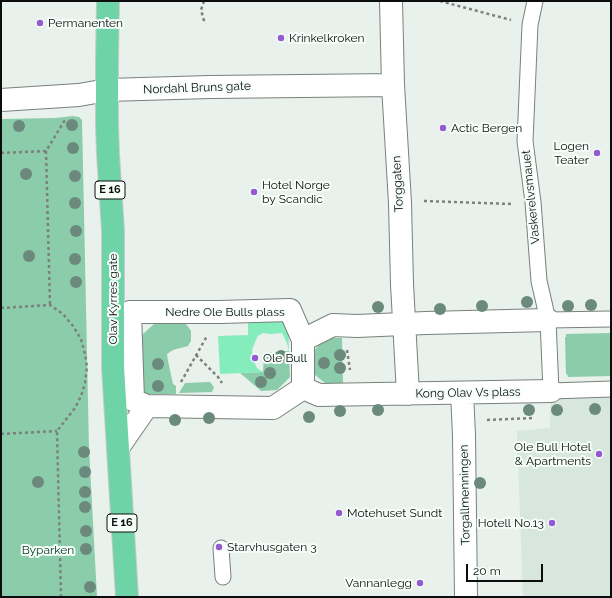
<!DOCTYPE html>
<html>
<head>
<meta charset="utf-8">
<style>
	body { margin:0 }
	#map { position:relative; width:612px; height:598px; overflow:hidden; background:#e8f1ec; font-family:Raleway,sans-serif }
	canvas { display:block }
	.frame { position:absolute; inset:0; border:2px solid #0c0e0d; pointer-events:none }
	.scale { position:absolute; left:466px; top:564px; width:77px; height:18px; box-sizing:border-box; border:2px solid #0c0e0d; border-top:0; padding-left:5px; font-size:12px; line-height:14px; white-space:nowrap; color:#0c0e0d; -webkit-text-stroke:3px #f6fef9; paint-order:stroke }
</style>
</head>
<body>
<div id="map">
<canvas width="612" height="598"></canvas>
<div class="frame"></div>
<div class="scale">20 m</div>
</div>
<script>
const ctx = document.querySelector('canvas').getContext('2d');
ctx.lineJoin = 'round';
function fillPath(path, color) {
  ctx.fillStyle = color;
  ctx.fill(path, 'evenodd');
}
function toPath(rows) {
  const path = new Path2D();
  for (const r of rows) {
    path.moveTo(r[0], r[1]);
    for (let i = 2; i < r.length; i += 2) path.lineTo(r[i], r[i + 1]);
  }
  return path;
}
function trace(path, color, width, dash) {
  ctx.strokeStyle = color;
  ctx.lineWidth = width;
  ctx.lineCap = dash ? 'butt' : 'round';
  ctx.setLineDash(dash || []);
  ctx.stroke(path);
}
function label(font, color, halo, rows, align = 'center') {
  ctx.font = font + ' Raleway,sans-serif';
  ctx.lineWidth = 4;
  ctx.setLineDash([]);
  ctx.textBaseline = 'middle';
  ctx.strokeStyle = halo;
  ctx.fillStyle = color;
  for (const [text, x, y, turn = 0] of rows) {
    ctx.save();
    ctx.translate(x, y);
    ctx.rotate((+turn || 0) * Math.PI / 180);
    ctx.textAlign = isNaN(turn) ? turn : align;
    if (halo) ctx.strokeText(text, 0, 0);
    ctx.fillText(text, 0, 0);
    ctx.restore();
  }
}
fillPath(toPath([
	[611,389,611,597,523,597,517,431,550,428,551,391]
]), '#d7e7de');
fillPath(toPath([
	[73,116,79,117,82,120,89,448,97,597,1,597,1,119,55,118],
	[181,322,186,324,189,328,191,331,191,341,188,346,173,350,167,354,168,361,173,384,176,386,176,394,141,394,142,335,154,324],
	[611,333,611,376,568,377,567,374,566,374,565,337,566,337,566,334],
	[334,338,342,338,343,384,329,384,325,383,315,375,312,369,311,360,314,351,321,342,327,339],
	[289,351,290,377,277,390,261,391,240,373,263,372,264,353],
	[210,382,214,387,212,392,179,393,185,383]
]), '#8bccaa');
fillPath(toPath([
	[288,320,289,351,287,343,282,333,270,334,263,333,258,336,255,342,252,350,253,359,257,368,263,372,220,374,218,336,248,335,248,322]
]), '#85edbb');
const service = toPath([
	[535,1,530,25,525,141,533,202,539,281,548,320,551,391,611,389],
	[548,320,611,319],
	[221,548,223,577]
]);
const pedestrian = toPath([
	[402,284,408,394],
	[290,310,303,340,303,388,273,408,147,406,133,400,130,312,220,312,290,310],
	[303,340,333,325,357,326,426,323,548,320],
	[303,388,319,395,551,391],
	[462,393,464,435,466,597],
	[118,448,147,406]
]);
const minor = toPath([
	[391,1,393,85,400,203,402,284],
	[1,100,79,95,107,90,210,87,393,85]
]);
const trunk = toPath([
	[108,1,107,59,107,125,108,154,113,231,113,367,127,597]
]);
trace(service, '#79817c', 17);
trace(pedestrian, '#79817c', 24);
trace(minor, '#79817c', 24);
trace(trunk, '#cacaca', 24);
trace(toPath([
	[204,1,201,10,205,24],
	[440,1,511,20],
	[46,151,50,305],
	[1,153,46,151,65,120],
	[424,201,512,204],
	[1,308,50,305,63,314,73,326,81,339,85,354,87,367,85,383,81,396,75,408,57,431,61,597],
	[347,350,350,370],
	[196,355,218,377,222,383],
	[181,382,207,336],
	[487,420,534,418],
	[1,434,57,431]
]), '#7c817e', 2.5, [3, 3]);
trace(service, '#fff', 15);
trace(pedestrian, '#fff', 22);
trace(minor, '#fff', 22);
trace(trunk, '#6ed4a8', 22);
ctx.fillStyle = '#6b897c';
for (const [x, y] of [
	[72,125],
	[19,126],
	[73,148],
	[26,174],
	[75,176],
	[75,203],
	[76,231],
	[29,256],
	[75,259],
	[76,282],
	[527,302],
	[591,305],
	[482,306],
	[568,306],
	[378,307],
	[440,309],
	[340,355],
	[281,356],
	[324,363],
	[158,364],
	[340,368],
	[270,373],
	[261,382],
	[158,386],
	[595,409],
	[378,410],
	[529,410],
	[557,410],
	[340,411],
	[309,417],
	[209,418],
	[175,420],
	[84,452],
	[85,472],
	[38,482],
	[480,483],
	[85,492],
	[85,507],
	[86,531],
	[86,549],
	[90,587]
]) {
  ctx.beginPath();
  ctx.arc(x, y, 6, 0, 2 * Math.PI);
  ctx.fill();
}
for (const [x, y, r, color] of [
	[40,23,4,"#945ad1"],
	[281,38,4,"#945ad1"],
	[443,128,4,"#945ad1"],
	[597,153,4,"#945ad1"],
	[254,192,4,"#945ad1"],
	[255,358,4,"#945ad1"],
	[599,454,4,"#945ad1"],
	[339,513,4,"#945ad1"],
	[552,523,4,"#945ad1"],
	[219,547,4,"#945ad1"],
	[420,583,4,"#945ad1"]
]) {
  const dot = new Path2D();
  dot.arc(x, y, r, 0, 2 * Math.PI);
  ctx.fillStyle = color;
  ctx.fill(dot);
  trace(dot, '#f6fef9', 1.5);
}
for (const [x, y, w] of [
	[110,190,30],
	[122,523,30]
]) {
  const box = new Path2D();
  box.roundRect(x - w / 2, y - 9, w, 18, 3);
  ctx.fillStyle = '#f6fef9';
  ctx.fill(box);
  trace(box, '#0c0e0d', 1);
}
label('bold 11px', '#0c0e0d', null, [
	["E 16",110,190],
	["E 16",122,523]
]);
label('12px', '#0c0e0d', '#f6fef9', [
	["Permanenten",48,23],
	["Krinkelkroken",289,38],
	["Actic Bergen",451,128],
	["Logen",589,146,"right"],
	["Teater",589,160,"right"],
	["Hotel Norge",262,185],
	["by Scandic",262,199],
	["Ole Bull",263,358],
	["Ole Bull Hotel",591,447,"right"],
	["& Apartments",591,461,"right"],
	["Motehuset Sundt",347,513],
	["Hotell No.13",544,523,"right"],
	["Starvhusgaten 3",227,547],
	["Vannanlegg",412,583,"right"]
], 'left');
label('12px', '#0c0e0d', '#f6fef9', [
	["Nordahl Bruns gate",197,88,-2],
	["Torggaten",398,184,-93],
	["Vaskerelvsmauet",531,197,-96],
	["Olav Kyrres gate",113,299,-90],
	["Nedre Ole Bulls plass",225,312],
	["Kong Olav Vs plass",468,393,-1],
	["Torgallmenningen",465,495,-91]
]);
label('12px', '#053421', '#f6fef9', [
	["Byparken",48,550]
]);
</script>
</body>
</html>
